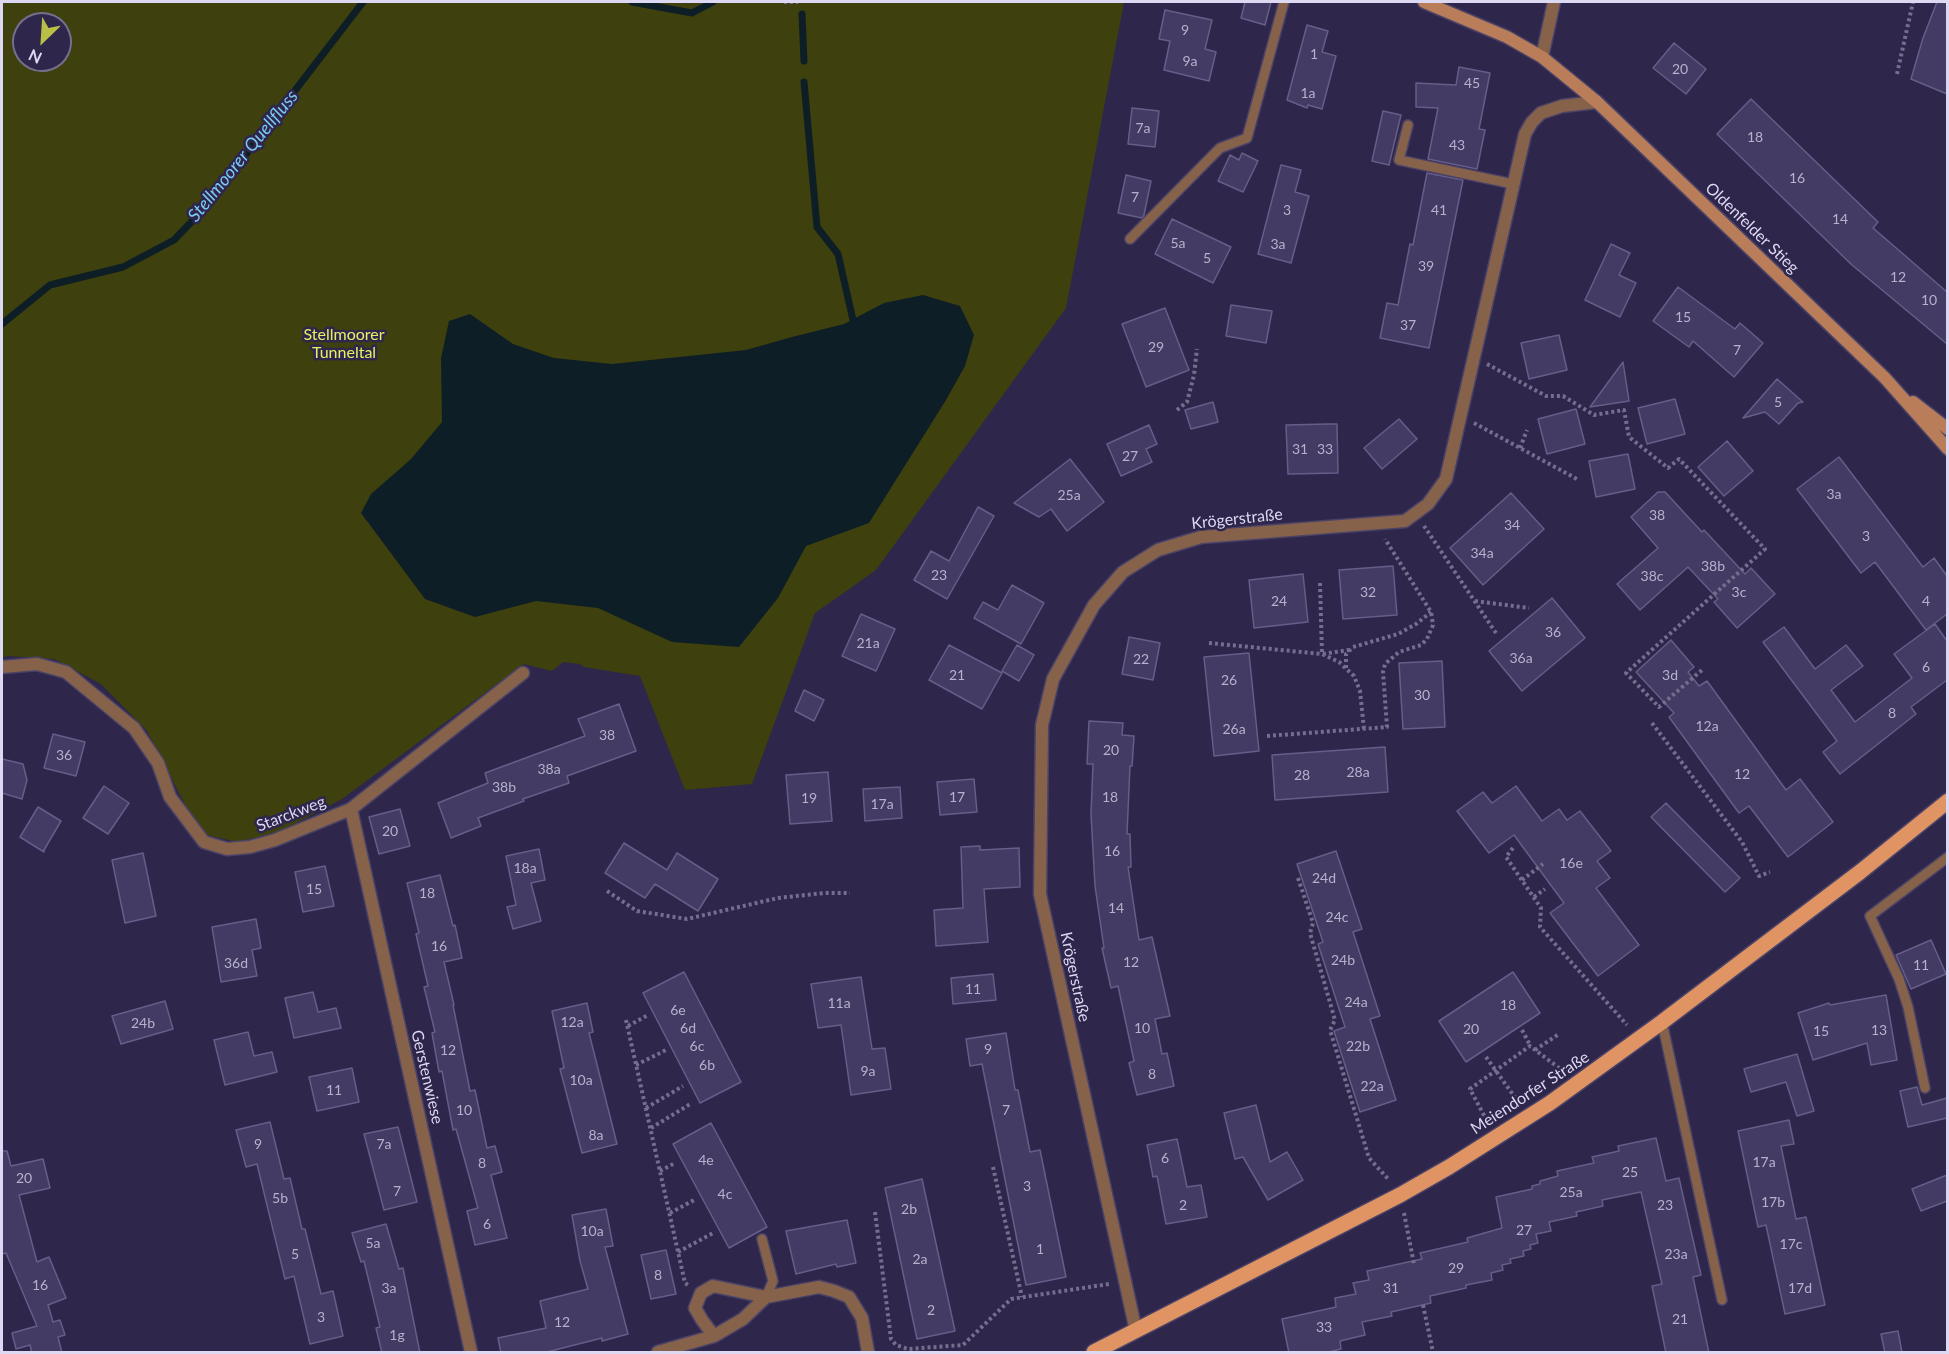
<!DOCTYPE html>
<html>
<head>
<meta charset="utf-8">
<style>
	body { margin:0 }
	#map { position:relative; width:1949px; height:1354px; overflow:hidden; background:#2f264c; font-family:Lato,sans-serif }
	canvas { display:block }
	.frame { position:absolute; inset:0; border:3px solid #ddd9f2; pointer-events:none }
	.north { position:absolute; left:12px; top:12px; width:60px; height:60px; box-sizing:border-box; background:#2f264c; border:2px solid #756e8e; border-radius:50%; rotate:205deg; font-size:16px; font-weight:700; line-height:24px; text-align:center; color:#ddd9f2 }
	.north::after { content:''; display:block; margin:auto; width:21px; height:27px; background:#b9c046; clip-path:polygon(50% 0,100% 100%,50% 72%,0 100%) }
</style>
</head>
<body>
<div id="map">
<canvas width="1949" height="1354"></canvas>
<div class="frame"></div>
<div class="north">N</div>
</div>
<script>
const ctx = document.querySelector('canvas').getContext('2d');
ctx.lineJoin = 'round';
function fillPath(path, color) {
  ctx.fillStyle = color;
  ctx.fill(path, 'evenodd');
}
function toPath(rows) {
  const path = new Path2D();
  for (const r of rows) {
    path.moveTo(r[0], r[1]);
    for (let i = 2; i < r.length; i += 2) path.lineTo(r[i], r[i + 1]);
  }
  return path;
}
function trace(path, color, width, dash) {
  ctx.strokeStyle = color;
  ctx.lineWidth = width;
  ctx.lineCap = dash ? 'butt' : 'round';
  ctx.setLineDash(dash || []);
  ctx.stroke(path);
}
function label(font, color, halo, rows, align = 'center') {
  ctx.font = font + ' Lato,sans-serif';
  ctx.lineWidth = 5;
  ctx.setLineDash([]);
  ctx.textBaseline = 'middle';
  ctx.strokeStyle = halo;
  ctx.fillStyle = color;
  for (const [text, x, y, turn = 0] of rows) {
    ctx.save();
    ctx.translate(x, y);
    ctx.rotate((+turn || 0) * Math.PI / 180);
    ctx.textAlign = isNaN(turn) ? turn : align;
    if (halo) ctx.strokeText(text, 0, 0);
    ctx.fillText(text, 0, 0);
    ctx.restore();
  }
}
fillPath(toPath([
	[2,2,1124,2,1066,308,876,570,815,613,752,784,685,790,640,676,584,667,580,664,563,662,552,671,524,664,342,799,279,832,237,842,207,835,193,820,147,731,101,684,54,659,7,656,2,658],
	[24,24,60,24,60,60,24,60]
]), '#3e400d');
fillPath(toPath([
	[923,295,960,306,974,335,965,366,946,400,869,523,806,546,778,598,739,647,672,642,598,608,536,601,475,617,425,599,361,513,371,494,411,459,442,422,441,358,449,321,470,314,513,344,554,358,612,364,746,350,792,337,844,324,884,303]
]), '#0e1e26');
trace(toPath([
	[632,2,692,13,713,2],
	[802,14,804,61],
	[804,82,817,227,838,254,853,320],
	[2,324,50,285,123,267,174,240,216,196,253,145,363,2]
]), '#0e1e26', 7);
const building = toPath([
	[1245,2,1271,2,1265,25,1241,18,1245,2],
	[1937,2,1947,2,1947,94,1911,79,1923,38,1937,2],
	[1165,10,1212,20,1205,49,1216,52,1209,81,1164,70,1170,41,1159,39,1165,10],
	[1307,25,1328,31,1322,52,1336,56,1322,109,1308,105,1307,108,1287,100,1307,25],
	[1674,43,1706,69,1686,94,1653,68,1674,43],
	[1459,67,1490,73,1479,129,1485,130,1477,169,1428,159,1438,108,1416,107,1416,83,1456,85,1459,67],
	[1751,99,1878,222,1873,228,1947,292,1947,344,1852,265,1717,134,1751,99],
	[1132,108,1159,111,1155,147,1128,144,1132,108],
	[1383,111,1401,115,1389,165,1372,161,1383,111],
	[1242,153,1258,161,1243,192,1218,181,1230,155,1239,160,1242,153],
	[1281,165,1301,170,1295,192,1309,196,1291,263,1258,254,1281,165],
	[1427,173,1463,180,1429,348,1380,338,1387,303,1398,305,1410,244,1413,245,1427,173],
	[1126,175,1151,181,1144,215,1142,218,1118,213,1126,175],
	[1172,219,1231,247,1213,283,1155,254,1172,219],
	[1611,244,1630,253,1619,275,1636,283,1620,317,1585,300,1611,244],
	[1678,287,1735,329,1740,323,1763,343,1734,377,1693,341,1689,347,1653,321,1678,287],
	[1231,305,1272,311,1266,343,1226,336,1231,305],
	[1165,308,1189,370,1146,387,1122,324,1165,308],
	[1559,335,1567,370,1529,379,1521,343,1559,335],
	[1623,362,1629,401,1590,407,1623,362],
	[1777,379,1803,402,1798,403,1779,424,1765,412,1743,418,1777,379],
	[1675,399,1685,434,1647,444,1638,408,1675,399],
	[1213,402,1218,422,1191,429,1185,410,1213,402],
	[1576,409,1585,444,1547,454,1538,419,1576,409],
	[1399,419,1417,439,1382,469,1364,448,1399,419],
	[1328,424,1337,424,1338,473,1288,474,1286,425,1328,424],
	[1149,425,1157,444,1146,449,1152,462,1121,476,1107,444,1149,425],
	[1727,441,1753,471,1724,496,1698,467,1727,441],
	[1628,454,1635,489,1596,497,1589,461,1628,454],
	[1839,457,1923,567,1934,558,1947,576,1947,614,1926,630,1875,562,1861,573,1797,489,1839,457],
	[1070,459,1104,502,1067,531,1051,509,1039,517,1014,503,1070,459],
	[1658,492,1665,492,1702,532,1704,530,1745,574,1751,568,1775,594,1737,628,1714,602,1718,599,1688,567,1640,610,1617,584,1658,548,1631,517,1658,492],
	[1511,493,1544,529,1483,585,1450,548,1511,493],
	[978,507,994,516,947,599,914,580,931,551,949,561,978,507],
	[1393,566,1397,615,1343,619,1339,570,1393,566],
	[1303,574,1308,622,1254,628,1249,580,1303,574],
	[1012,585,1044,603,1021,644,974,618,983,602,998,610,1012,585],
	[1552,598,1585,638,1522,691,1489,651,1552,598],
	[861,614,895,629,876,671,842,656,861,614],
	[1935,624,1947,641,1947,680,1911,707,1916,714,1840,774,1823,752,1837,741,1763,642,1784,627,1815,669,1846,645,1863,666,1831,690,1855,722,1912,678,1894,654,1935,624],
	[1129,637,1160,643,1153,680,1122,674,1129,637],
	[1671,640,1694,667,1688,672,1699,686,1707,681,1786,790,1800,779,1833,822,1788,857,1749,806,1739,813,1669,717,1674,713,1636,672,1671,640],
	[949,645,1002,673,982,709,929,680,949,645],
	[1017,645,1034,655,1019,681,1002,671,1017,645],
	[1249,653,1259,751,1214,756,1204,657,1249,653],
	[1442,661,1445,727,1403,729,1399,663,1442,661],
	[804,690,824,700,814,721,795,711,804,690],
	[619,704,636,751,567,776,569,783,523,799,524,801,478,818,481,826,451,838,438,803,488,783,485,773,585,736,578,719,619,704],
	[1089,721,1123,723,1122,735,1134,736,1132,766,1130,766,1127,834,1130,834,1131,867,1128,867,1139,940,1152,937,1170,1016,1155,1019,1162,1054,1167,1053,1174,1086,1137,1095,1129,1063,1134,1061,1118,986,1111,988,1102,948,1104,948,1095,886,1091,814,1093,764,1087,764,1089,721],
	[53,734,85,742,76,776,44,768,53,734],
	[1385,747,1388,792,1275,800,1272,755,1385,747],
	[2,759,23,764,27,780,22,799,2,793,2,759],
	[828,772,832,821,790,824,786,775,828,772],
	[974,779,977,812,940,815,937,782,974,779],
	[104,786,129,803,108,834,83,818,104,786],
	[1516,786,1542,821,1559,809,1567,820,1580,811,1611,851,1597,861,1610,878,1596,888,1639,945,1598,976,1550,913,1564,903,1514,835,1489,853,1457,811,1483,792,1492,803,1516,786],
	[900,787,902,818,865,821,863,789,900,787],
	[1666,803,1740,878,1725,892,1651,817,1666,803],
	[38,807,61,821,44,850,44,852,20,837,38,807],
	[400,809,410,846,379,854,369,817,400,809],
	[624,843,667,870,677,853,718,879,698,911,655,884,645,898,605,873,624,843],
	[980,846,980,850,1019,848,1020,887,984,889,988,942,936,946,934,910,963,908,961,847,980,846],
	[539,849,545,880,531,883,541,921,513,929,507,907,516,905,506,856,539,849],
	[1336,851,1362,929,1353,932,1380,1016,1370,1019,1396,1100,1360,1112,1334,1031,1345,1027,1318,944,1323,942,1297,864,1336,851],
	[143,853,156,916,125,923,112,860,143,853],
	[325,866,334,906,303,912,295,872,325,866],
	[440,875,453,926,455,925,462,958,444,962,454,1005,453,1005,470,1091,475,1090,487,1148,495,1146,502,1172,491,1175,507,1238,475,1245,467,1211,478,1208,456,1129,453,1130,442,1071,439,1072,432,1033,435,1032,424,987,428,986,416,934,419,933,407,883,440,875],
	[256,919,261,948,252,950,257,976,221,982,212,927,256,919],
	[1931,940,1946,974,1911,989,1896,955,1931,940],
	[684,972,741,1082,700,1103,643,993,684,972],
	[1513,972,1540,1013,1466,1062,1439,1021,1513,972],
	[993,974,996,1000,953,1004,951,978,993,974],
	[861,977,872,1049,885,1048,891,1089,851,1095,841,1025,818,1028,811,984,861,977],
	[313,992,318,1012,336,1008,341,1028,294,1038,285,998,313,992],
	[1886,995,1897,1060,1871,1065,1867,1043,1813,1060,1798,1013,1829,1003,1830,1005,1886,995],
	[165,1001,173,1029,121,1044,112,1016,165,1001],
	[587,1003,593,1032,589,1033,617,1144,582,1153,560,1069,564,1068,552,1011,587,1003],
	[248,1032,254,1056,272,1052,277,1072,225,1085,214,1040,248,1032],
	[1006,1033,1015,1090,1018,1090,1030,1152,1040,1150,1066,1277,1026,1285,982,1064,970,1066,966,1039,1006,1033],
	[1797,1054,1814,1111,1797,1116,1786,1082,1751,1092,1744,1069,1797,1054],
	[352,1068,359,1102,317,1111,309,1077,352,1068],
	[1917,1087,1922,1105,1947,1098,1947,1118,1908,1127,1900,1091,1917,1087],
	[1256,1105,1270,1162,1287,1152,1303,1180,1268,1200,1243,1157,1235,1159,1224,1113,1256,1105],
	[1789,1120,1794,1144,1781,1146,1796,1219,1806,1217,1825,1305,1785,1314,1766,1225,1758,1227,1738,1131,1789,1120],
	[270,1122,284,1179,290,1178,302,1229,305,1229,321,1294,333,1291,343,1336,310,1344,294,1276,285,1279,257,1164,246,1167,236,1130,270,1122],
	[711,1123,767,1227,729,1248,673,1144,711,1123],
	[398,1127,417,1202,384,1210,364,1134,398,1127],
	[1656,1138,1666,1181,1679,1178,1701,1275,1693,1277,1709,1353,1666,1353,1652,1286,1662,1284,1641,1192,1602,1200,1603,1206,1576,1212,1577,1216,1549,1222,1551,1231,1536,1234,1538,1243,1530,1245,1531,1249,1523,1251,1524,1256,1510,1259,1511,1263,1502,1265,1503,1270,1491,1273,1492,1280,1466,1285,1466,1288,1430,1296,1431,1303,1391,1312,1392,1316,1362,1322,1365,1335,1340,1341,1341,1349,1324,1353,1289,1353,1282,1319,1336,1307,1335,1298,1356,1294,1353,1283,1369,1280,1367,1271,1422,1259,1420,1253,1468,1242,1467,1238,1502,1228,1496,1197,1532,1189,1532,1186,1540,1184,1540,1181,1558,1176,1557,1171,1594,1163,1592,1157,1619,1151,1618,1146,1656,1138],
	[1177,1139,1187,1187,1201,1185,1207,1217,1166,1224,1157,1176,1153,1177,1147,1145,1177,1139],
	[2,1151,7,1151,11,1166,43,1159,50,1188,19,1195,37,1262,49,1257,66,1298,48,1305,53,1322,60,1320,65,1335,58,1337,62,1353,32,1353,30,1345,16,1349,12,1333,37,1326,6,1253,2,1254,2,1151],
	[1947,1175,1947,1201,1921,1211,1912,1189,1947,1175],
	[922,1179,955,1331,917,1339,885,1188,922,1179],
	[606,1209,613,1246,605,1247,628,1334,602,1341,602,1338,543,1353,501,1353,498,1338,546,1328,540,1301,588,1289,580,1261,572,1215,606,1209],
	[847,1220,856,1263,837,1267,836,1264,796,1274,786,1231,847,1220],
	[386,1224,399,1269,403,1268,420,1353,382,1353,376,1328,380,1327,364,1261,361,1262,352,1233,386,1224],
	[666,1250,676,1294,651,1299,641,1255,666,1250],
	[1898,1331,1902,1353,1885,1353,1881,1334,1898,1331]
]);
fillPath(building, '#433b63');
trace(building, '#655e89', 1.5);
const service = toPath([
	[1408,125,1399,160,1513,184],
	[1130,239,1220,148,1247,138,1284,2],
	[1662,1022,1722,1300],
	[1925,1088,1908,1007,1899,979,1870,916,1948,857],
	[762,1239,773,1281,766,1297]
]);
const minor = toPath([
	[1542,57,1554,2],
	[2,667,37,664,66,672,134,728,158,763,170,797,204,842,227,849,250,847,275,840,351,809,523,673],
	[351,809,471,1352],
	[766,1297,743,1319,714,1336,702,1320,695,1308,701,1293,713,1286,766,1297,819,1287,834,1291,849,1297,862,1318,868,1352],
	[1136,1331,1040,894,1042,725,1053,679,1094,605,1123,572,1158,550,1201,537,1405,521,1428,504,1446,479,1525,134,1532,122,1541,113,1562,106,1597,102],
	[658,1352,714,1336]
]);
const secondary = toPath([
	[1424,2,1507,37,1542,57,1597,102,1885,378,1948,449],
	[1913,402,1948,429]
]);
const primary = toPath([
	[1094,1352,1400,1195,1449,1167,1550,1103,1662,1022,1860,872,1948,801]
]);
trace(service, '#4b4367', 12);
trace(minor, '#4b4367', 15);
trace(secondary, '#4b4367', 15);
trace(primary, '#4b4367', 18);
trace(toPath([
	[784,2,798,2],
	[1897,74,1913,2],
	[1487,364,1546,396,1563,396,1594,415,1624,410,1629,437,1668,468,1679,459,1765,549,1626,673,1659,707,1702,670],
	[1177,410,1187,402,1194,375,1197,349],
	[1474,423,1577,479],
	[1520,448,1527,430],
	[1424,526,1496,633],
	[1320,583,1322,654,1349,650],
	[1475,601,1529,608],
	[1209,643,1322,654,1339,662,1354,676,1360,691,1364,729],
	[1346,668,1346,654,1353,647,1398,634,1416,624,1431,612],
	[1652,723,1742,842,1759,876,1770,872],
	[1267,736,1387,727,1383,672,1385,664,1399,652,1421,645,1427,639,1433,625,1431,612,1385,539],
	[1513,848,1506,857,1541,908,1540,927,1627,1025],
	[1298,878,1313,923,1310,933,1335,1020,1330,1030,1369,1158,1389,1180],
	[1522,880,1543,864],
	[607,891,637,911,687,919,778,898,824,893,850,893],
	[1534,897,1545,889],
	[626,1020,685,1283,688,1285],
	[628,1026,648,1015],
	[1522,1030,1530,1045],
	[1535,1050,1559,1034],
	[1486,1057,1519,1103],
	[636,1065,666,1050],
	[646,1108,683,1086],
	[1487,1121,1470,1089,1530,1046,1563,1071],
	[651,1128,692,1103],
	[993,1167,1022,1297],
	[660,1171,675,1163],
	[875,1212,891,1339,896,1345,908,1349,963,1345,1011,1299,1109,1284],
	[670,1213,696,1199],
	[1404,1213,1414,1264],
	[678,1252,715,1232],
	[1423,1305,1433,1352]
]), '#756e8e', 4, [3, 3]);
trace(service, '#87624b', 9);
trace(minor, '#87624b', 12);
trace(secondary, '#b97e59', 12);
trace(primary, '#e09464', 15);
label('14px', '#b6b2ce', null, [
	["9",1185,30],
	["1",1314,54],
	["9a",1190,61],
	["20",1680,69],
	["45",1472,83],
	["1a",1308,93],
	["7a",1143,128],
	["18",1755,137],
	["43",1457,145],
	["16",1797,178],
	["7",1135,197],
	["3",1287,210],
	["41",1439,210],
	["14",1840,219],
	["5a",1178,243],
	["3a",1278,244],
	["5",1207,258],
	["39",1426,266],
	["12",1898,277],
	["10",1929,300],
	["15",1683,317],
	["37",1408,325],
	["29",1156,347],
	["7",1737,350],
	["5",1778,402],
	["31",1300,449],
	["33",1325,449],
	["27",1130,456],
	["3a",1834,494],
	["25a",1069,495],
	["38",1657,515],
	["34",1512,525],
	["3",1866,536],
	["34a",1482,553],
	["38b",1713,566],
	["23",939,575],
	["38c",1652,576],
	["32",1368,592],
	["3c",1739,592],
	["24",1279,601],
	["4",1926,601],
	["36",1553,632],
	["21a",868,643],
	["36a",1521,658],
	["22",1141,659],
	["6",1926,667],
	["21",957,675],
	["3d",1670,675],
	["26",1229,680],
	["30",1422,695],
	["8",1892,713],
	["12a",1707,726],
	["26a",1234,729],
	["38",607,735],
	["20",1111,750],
	["36",64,755],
	["38a",549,769],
	["28a",1358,772],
	["12",1742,774],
	["28",1302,775],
	["38b",504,787],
	["17",957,797],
	["18",1110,797],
	["19",809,798],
	["17a",882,804],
	["20",390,831],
	["16",1112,851],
	["16e",1571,863],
	["18a",525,868],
	["24d",1324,878],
	["15",314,889],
	["18",427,893],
	["14",1116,908],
	["24c",1337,917],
	["16",439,946],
	["24b",1343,960],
	["12",1131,962],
	["36d",236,963],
	["11",1921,965],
	["11",973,989],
	["24a",1356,1002],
	["11a",839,1003],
	["18",1508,1005],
	["6e",678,1010],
	["12a",572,1022],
	["24b",143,1023],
	["6d",688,1028],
	["10",1142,1028],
	["20",1471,1029],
	["13",1879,1030],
	["15",1821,1031],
	["6c",697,1046],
	["22b",1358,1046],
	["9",988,1049],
	["12",448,1050],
	["6b",707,1065],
	["9a",868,1071],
	["8",1152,1074],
	["10a",581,1080],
	["22a",1372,1086],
	["11",334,1090],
	["10",464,1110],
	["7",1006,1110],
	["8a",596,1135],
	["9",258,1144],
	["7a",384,1144],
	["6",1165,1158],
	["4e",706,1160],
	["17a",1764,1162],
	["8",482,1163],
	["25",1630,1172],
	["20",24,1178],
	["3",1027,1186],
	["7",397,1191],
	["25a",1571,1192],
	["4c",725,1194],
	["5b",280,1198],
	["17b",1773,1202],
	["2",1183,1205],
	["23",1665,1205],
	["2b",909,1209],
	["6",487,1224],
	["27",1524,1230],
	["10a",592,1231],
	["5a",373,1243],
	["17c",1791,1244],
	["1",1040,1249],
	["5",295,1254],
	["23a",1676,1254],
	["2a",920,1259],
	["29",1456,1268],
	["8",658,1275],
	["16",40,1285],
	["3a",389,1288],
	["31",1391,1288],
	["17d",1800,1288],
	["2",931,1310],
	["3",321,1317],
	["21",1680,1319],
	["12",562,1322],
	["33",1324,1327],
	["1g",397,1335]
]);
label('16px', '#ddd9f2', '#2f264c', [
	["Oldenfelder Stieg",1752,228,44],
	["Krögerstraße",1237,519,-6],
	["Starckweg",291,814,-21],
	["Krögerstraße",1075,977,78],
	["Gerstenwiese",427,1077,77],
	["Meiendorfer Straße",1530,1093,-33]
]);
label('16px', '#e7ef62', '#2f264c', [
	["Stellmoorer",344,335],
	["Tunneltal",344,353]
]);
label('italic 18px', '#7acaf3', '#2f264c', [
	["Stellmoorer Quellfluss",243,156,-51]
]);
</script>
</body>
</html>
